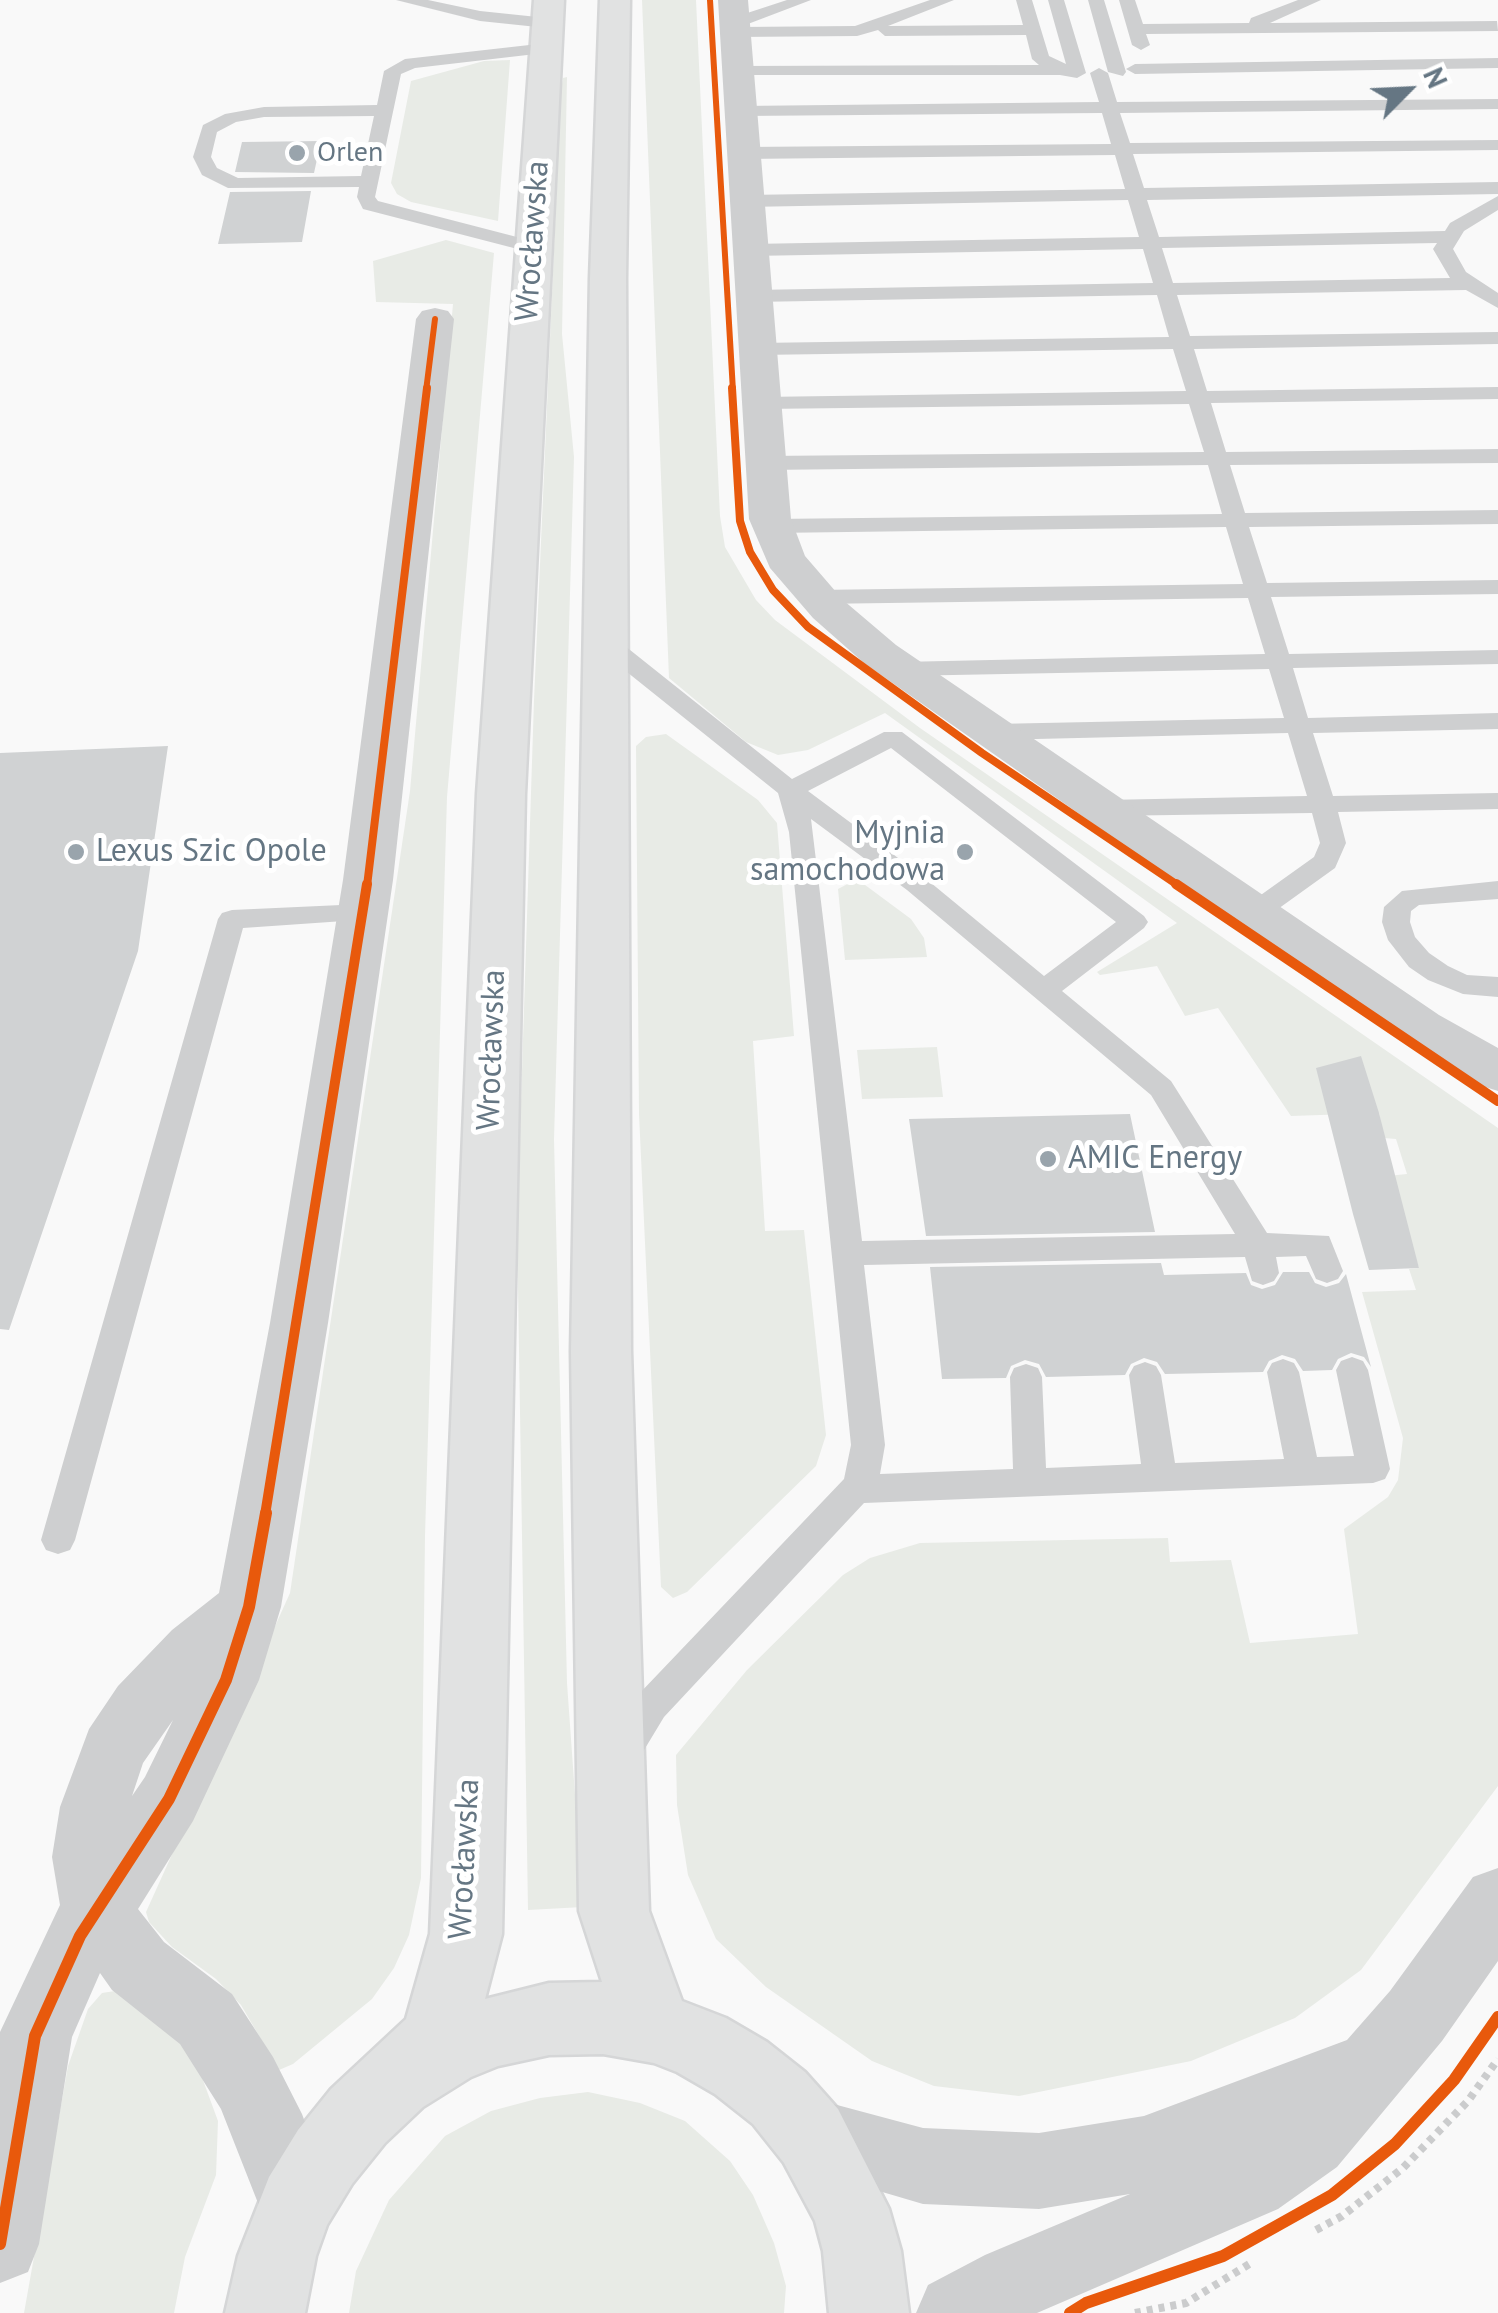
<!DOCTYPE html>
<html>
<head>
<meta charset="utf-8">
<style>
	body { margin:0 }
	#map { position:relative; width:1498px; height:2313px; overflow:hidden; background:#f9f9f9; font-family:"PT Sans",sans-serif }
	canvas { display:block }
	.north { position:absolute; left:1358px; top:40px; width:100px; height:100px; -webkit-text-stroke:8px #fff; paint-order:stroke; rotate:66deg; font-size:28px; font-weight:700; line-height:40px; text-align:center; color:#657683 }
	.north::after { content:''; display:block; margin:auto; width:35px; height:45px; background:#657683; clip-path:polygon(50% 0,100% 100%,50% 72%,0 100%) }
</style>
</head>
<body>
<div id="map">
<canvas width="1498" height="2313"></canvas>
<div class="north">N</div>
</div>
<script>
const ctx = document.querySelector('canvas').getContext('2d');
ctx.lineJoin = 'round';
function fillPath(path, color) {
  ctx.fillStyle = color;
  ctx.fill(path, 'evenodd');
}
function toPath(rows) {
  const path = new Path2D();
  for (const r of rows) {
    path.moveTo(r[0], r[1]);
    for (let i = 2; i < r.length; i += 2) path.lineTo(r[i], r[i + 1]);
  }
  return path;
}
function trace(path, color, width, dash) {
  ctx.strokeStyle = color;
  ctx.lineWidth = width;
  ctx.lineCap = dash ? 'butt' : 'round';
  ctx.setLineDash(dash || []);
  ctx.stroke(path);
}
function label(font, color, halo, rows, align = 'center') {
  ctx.font = font + ' "PT Sans",sans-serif';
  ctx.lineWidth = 10;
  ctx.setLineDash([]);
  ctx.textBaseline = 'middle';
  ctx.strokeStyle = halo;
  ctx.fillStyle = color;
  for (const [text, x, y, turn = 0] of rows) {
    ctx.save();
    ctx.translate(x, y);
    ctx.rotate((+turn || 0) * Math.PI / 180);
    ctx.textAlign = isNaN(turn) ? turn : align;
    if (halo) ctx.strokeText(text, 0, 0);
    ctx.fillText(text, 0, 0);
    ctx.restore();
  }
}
fillPath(toPath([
	[642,0,696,0,720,516,725,547,756,600,775,620,920,728,1498,1128,1498,1786,1361,1970,1295,2018,1191,2061,1019,2096,934,2086,872,2061,766,1987,716,1939,688,1875,677,1805,676,1755,747,1670,843,1575,870,1558,920,1543,1168,1538,1170,1562,1231,1560,1250,1643,1358,1634,1344,1529,1388,1497,1398,1480,1403,1438,1362,1292,1416,1290,1409,1269,1419,1268,1387,1176,1407,1174,1396,1139,1384,1138,1379,1113,1291,1116,1218,1008,1185,1016,1157,966,1100,975,1097,972,1177,923,885,713,808,750,778,755,746,742,669,678],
	[510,60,498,221,411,202,397,194,391,183,411,81,484,61],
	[567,77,562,334,574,457,554,1139,567,1683,583,1907,528,1910,517,1225,534,700,561,90,563,78],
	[446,240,494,253,447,797,425,1536,421,1878,409,1935,394,1968,372,1999,293,2064,279,2070,241,2005,216,1979,172,1947,149,1922,146,1912,290,1593,410,791,453,304,376,302,373,261],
	[666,734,758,800,777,823,794,1036,753,1041,765,1231,804,1230,826,1435,816,1466,687,1592,673,1598,661,1587,639,1114,636,746,646,737],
	[857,879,911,919,924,938,927,957,845,960,838,889],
	[937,1047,943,1097,862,1099,857,1050],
	[115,1991,178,2039,197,2064,218,2121,216,2175,185,2257,174,2313,24,2313,68,2066,88,2009,102,1993],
	[588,2092,640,2103,685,2121,730,2161,753,2195,774,2243,786,2286,784,2313,349,2313,356,2271,389,2200,445,2136,491,2111,540,2098]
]), '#e8ebe6');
fillPath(toPath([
	[321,141,314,173,235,172,242,142],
	[311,191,302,242,218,244,230,192],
	[168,746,138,951,9,1330,0,1329,0,753],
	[1361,1056,1379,1113,1419,1268,1369,1270,1353,1214,1316,1068],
	[1130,1114,1155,1232,926,1236,909,1119],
	[1161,1263,1164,1275,1246,1273,1251,1285,1262,1289,1275,1285,1283,1272,1309,1272,1315,1283,1326,1287,1339,1283,1346,1274,1371,1367,1364,1357,1351,1353,1338,1359,1332,1370,1303,1371,1295,1359,1282,1355,1269,1361,1263,1372,1165,1374,1157,1362,1144,1358,1131,1364,1125,1375,1046,1377,1039,1364,1025,1360,1011,1366,1006,1378,942,1379,930,1267]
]), '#d0d2d3');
const secondary = toPath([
	[534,0,564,0,525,794,502,1934,485,1999,549,1983,602,1982,579,1911,571,1351,590,278,600,0,630,0,626,278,631,1351,649,1911,682,2001,726,2018,767,2042,805,2072,838,2109,889,2209,901,2251,909,2313,829,2313,823,2251,815,2221,784,2163,753,2124,715,2094,677,2072,654,2063,603,2054,549,2055,498,2066,471,2077,423,2107,385,2143,352,2184,327,2225,316,2256,305,2313,225,2313,238,2256,269,2177,298,2130,331,2089,406,2019,430,1934,477,794,534,0]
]);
trace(secondary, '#d5d6d7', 5);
trace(toPath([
	[1316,2230,1342,2216,1403,2168,1468,2101,1498,2059],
	[1135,2313,1186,2303,1251,2263]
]), '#cbcccd', 8, [6, 6]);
fillPath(toPath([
	[396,0,428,0,480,11,547,18,555,23,547,28,480,21,396,0],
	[787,0,811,0,740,27,855,26,930,0,954,0,888,26,1023,25,1016,0,1032,0,1049,56,1066,64,1048,0,1064,0,1086,73,1077,78,1060,75,732,75,732,67,738,66,1039,65,1032,59,1026,35,885,36,878,30,857,36,735,37,726,32,733,27,727,23,729,19,787,0],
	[1088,0,1104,0,1126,72,1123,76,1108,72,1088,0],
	[1119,0,1135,0,1143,24,1249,23,1251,18,1298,0,1321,0,1270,23,1497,21,1498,31,1146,34,1150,45,1141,50,1132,45,1119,0],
	[547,43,556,48,553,52,415,68,401,74,375,197,378,201,540,243,540,251,533,253,363,209,357,197,359,187,228,188,202,175,193,157,203,125,225,114,264,107,377,105,384,71,405,59,547,43],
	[374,116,361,176,238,178,217,168,211,157,217,132,236,122,264,117,374,116],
	[1498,58,1498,68,1135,74,1126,69,1135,64,1498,58],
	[1099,68,1108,73,1117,102,1498,99,1498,109,1120,113,1130,143,1498,140,1498,150,1133,154,1144,188,1498,182,1498,194,1147,200,1159,237,1445,231,1450,223,1498,196,1498,210,1464,231,1453,249,1466,272,1498,293,1498,308,1466,290,1177,295,1190,336,1498,332,1498,344,1194,349,1207,391,1498,387,1498,399,1211,403,1226,452,1498,449,1498,463,1230,465,1245,513,1498,510,1498,524,1249,527,1267,583,1498,580,1498,594,1271,597,1289,654,1498,650,1498,664,1293,668,1308,718,1498,713,1498,729,1313,733,1333,796,1498,793,1498,809,1338,812,1346,843,1335,868,1264,919,1254,922,1244,919,1240,913,1244,907,1314,857,1320,843,1312,813,1104,816,1091,808,1104,800,1307,796,1288,733,994,740,981,732,994,724,1284,718,1269,669,900,676,888,669,900,662,1265,654,1248,598,816,604,804,597,816,590,1243,584,1226,527,772,533,761,526,772,519,1222,514,1208,465,765,470,754,463,765,456,1204,452,1189,404,761,409,750,403,761,397,1186,391,1173,349,757,355,747,349,757,343,1169,337,1157,295,753,302,743,296,753,290,1153,283,1143,249,751,256,741,250,751,244,1139,237,1128,200,746,207,737,201,746,195,1125,189,1115,155,743,159,734,153,743,147,1111,144,1102,113,741,116,732,111,741,106,1099,102,1090,73,1099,68],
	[1437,243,1433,249,1450,278,1173,283,1162,248,1437,243],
	[606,636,615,638,792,779,884,732,902,732,1144,916,1148,922,1144,928,1062,991,1171,1081,1267,1233,1329,1236,1343,1271,1338,1279,1327,1283,1316,1279,1306,1256,1276,1257,1279,1273,1274,1281,1263,1285,1252,1281,1245,1257,864,1265,885,1445,880,1474,1013,1469,1010,1377,1014,1368,1026,1364,1038,1368,1042,1377,1046,1468,1141,1464,1129,1375,1134,1366,1145,1362,1156,1366,1161,1375,1175,1463,1284,1459,1267,1372,1272,1363,1283,1359,1294,1363,1299,1372,1317,1457,1354,1456,1336,1370,1341,1361,1352,1357,1363,1361,1368,1370,1390,1469,1385,1479,1373,1483,864,1503,664,1717,635,1765,622,1770,609,1765,604,1753,638,1695,844,1479,851,1445,789,832,778,793,597,648,594,643,597,638,606,636],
	[891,748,1116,922,1044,976,925,878,808,791,891,748],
	[811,819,907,890,1151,1095,1235,1234,862,1241,811,819],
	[1498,881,1498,899,1419,905,1411,911,1410,922,1415,937,1429,953,1448,966,1467,975,1498,977,1498,997,1463,994,1428,980,1409,967,1388,940,1382,922,1384,907,1402,891,1498,881],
	[363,904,373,907,377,913,373,919,243,928,75,1540,70,1550,58,1554,46,1550,41,1540,218,919,222,913,232,910,363,904]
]), '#cecfd0');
fillPath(toPath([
	[718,0,748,0,791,519,805,556,843,600,896,645,1439,1015,1498,1048,1498,1091,1479,1085,1403,1041,864,663,813,618,770,568,749,519,718,0],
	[435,308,448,311,454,319,393,880,328,1323,281,1607,259,1680,193,1821,138,1909,164,1942,232,1994,273,2057,302,2114,335,2204,323,2231,296,2243,269,2231,221,2109,180,2044,112,1990,100,1973,72,2037,39,2244,28,2272,0,2283,0,2032,60,1905,52,1857,60,1807,89,1729,118,1686,172,1630,219,1593,270,1323,343,880,416,319,422,311,435,308],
	[173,1720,145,1777,132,1796,143,1763,173,1720],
	[1498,1868,1498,1961,1442,2041,1337,2167,1278,2209,1037,2313,916,2313,928,2285,985,2255,1130,2194,1039,2209,923,2204,784,2163,773,2136,784,2109,811,2098,923,2128,1039,2133,1144,2116,1347,2040,1390,1991,1473,1877,1498,1868]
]), '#cecfd0');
fillPath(secondary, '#e1e2e2');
trace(toPath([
	[710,0,733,391],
	[426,391,435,319]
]), '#e8590c', 6);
trace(toPath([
	[732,388,740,521,750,552,773,590,808,627,982,753,1179,886],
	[367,886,427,388]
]), '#e8590c', 8);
trace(toPath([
	[1176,884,1498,1101],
	[265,1515,367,884]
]), '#e8590c', 10);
trace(toPath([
	[0,2244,35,2036,80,1936,169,1799,226,1680,249,1607,266,1513],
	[1070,2313,1086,2303,1223,2256,1332,2195,1395,2144,1454,2080,1498,2017]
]), '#e8590c', 12);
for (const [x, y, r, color] of [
	[297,153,10,"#99a4ac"],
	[76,852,10,"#99a4ac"],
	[965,852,10,"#99a4ac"],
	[1048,1159,10,"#99a4ac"]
]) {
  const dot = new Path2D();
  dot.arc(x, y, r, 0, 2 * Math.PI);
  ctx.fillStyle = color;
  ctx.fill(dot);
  trace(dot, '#fff', 4);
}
label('28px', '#657683', '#fff', [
	["Orlen",317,153]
], 'left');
label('32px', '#657683', '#fff', [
	["Wrocławska",533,241,-86],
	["Wrocławska",492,1050,-88],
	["Wrocławska",465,1859,-87]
]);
label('32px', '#657683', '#fff', [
	["Myjnia",945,834,"right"],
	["samochodowa",945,871,"right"],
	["Lexus Szic Opole",96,852],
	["AMIC Energy",1068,1159]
], 'left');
</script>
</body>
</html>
